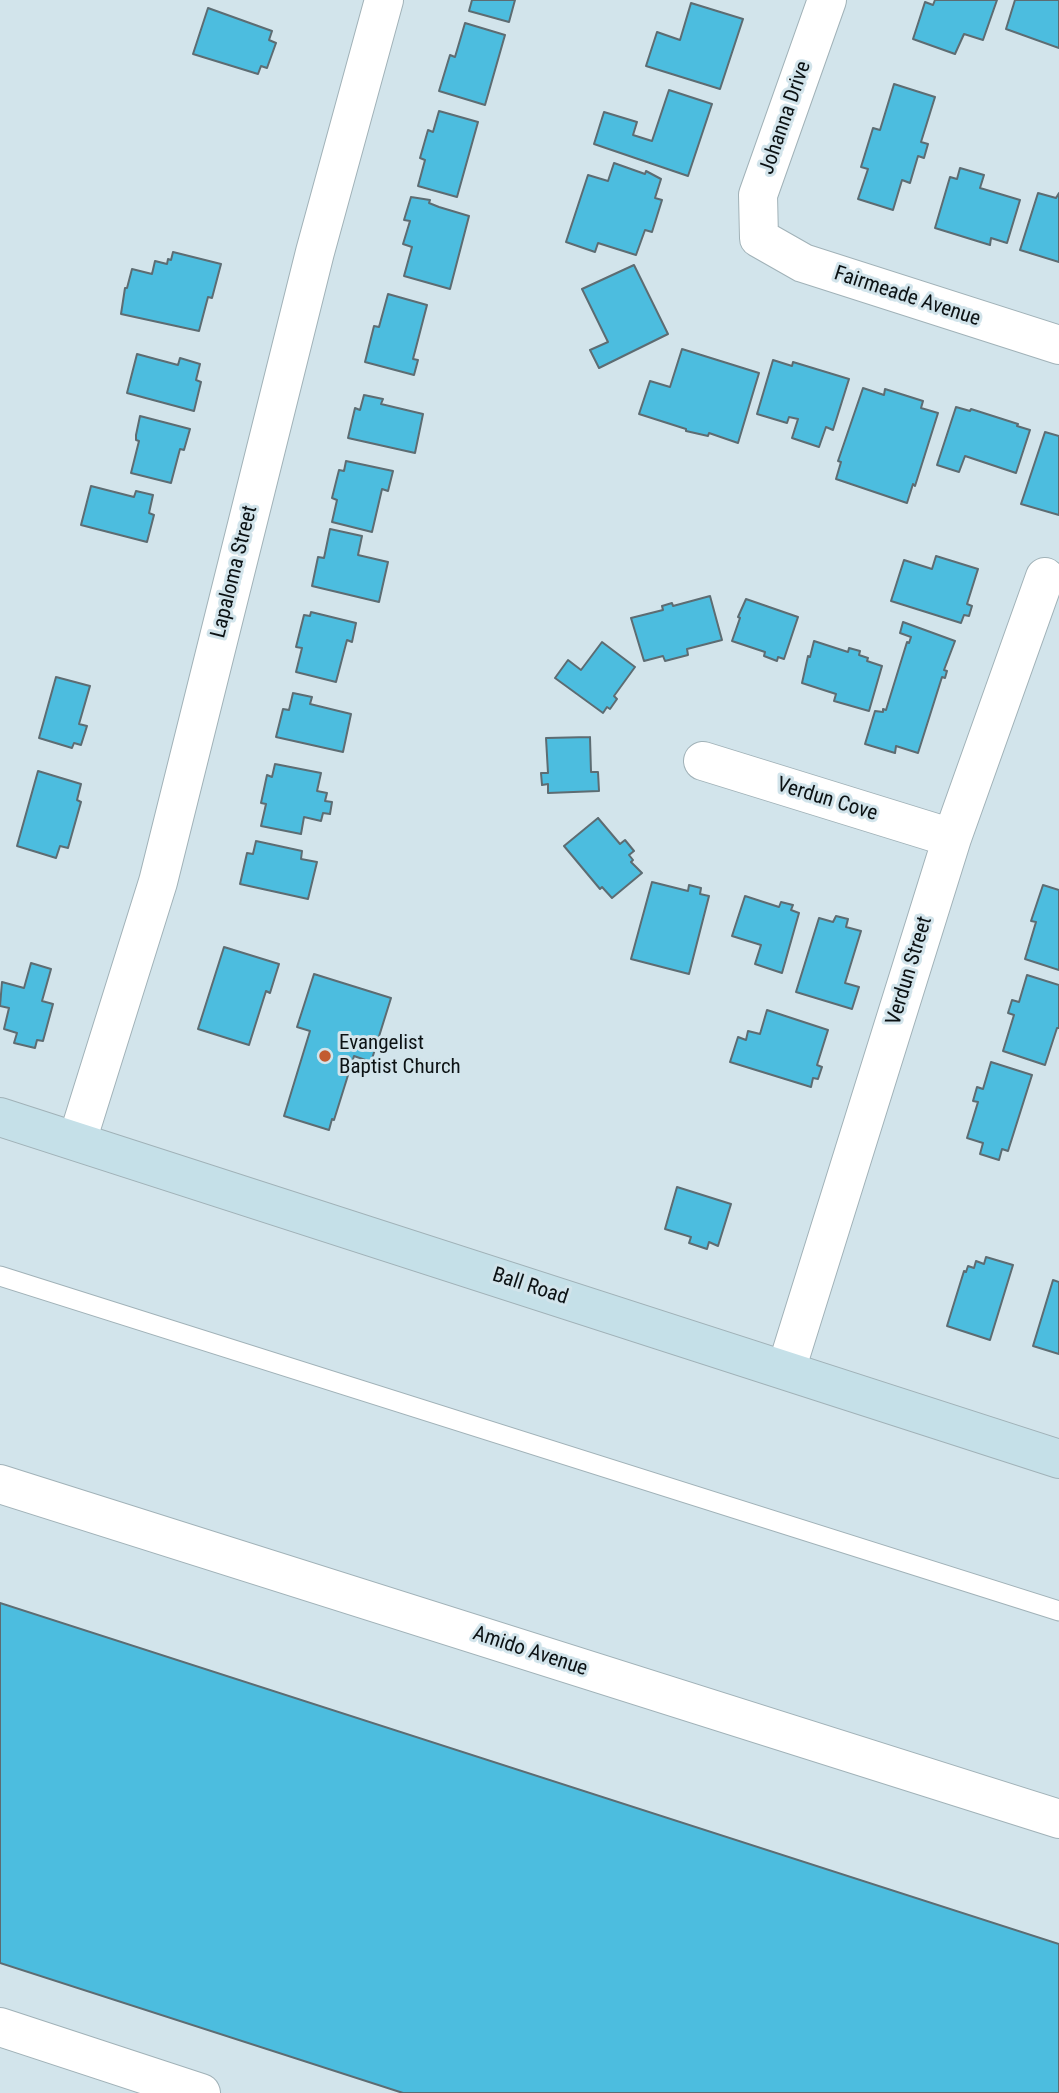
<!DOCTYPE html>
<html>
<head>
<meta charset="utf-8">
<style>
	body { margin:0 }
	canvas { display:block; background:#d2e4eb }
</style>
</head>
<body>
<canvas width="1059" height="2093"></canvas>
<script>
const ctx = document.querySelector('canvas').getContext('2d');
ctx.lineJoin = 'round';
function fillPath(path, color) {
  ctx.fillStyle = color;
  ctx.fill(path, 'evenodd');
}
function toPath(rows) {
  const path = new Path2D();
  for (const r of rows) {
    path.moveTo(r[0], r[1]);
    for (let i = 2; i < r.length; i += 2) path.lineTo(r[i], r[i + 1]);
  }
  return path;
}
function trace(path, color, width, dash) {
  ctx.strokeStyle = color;
  ctx.lineWidth = width;
  ctx.lineCap = dash ? 'butt' : 'round';
  ctx.setLineDash(dash || []);
  ctx.stroke(path);
}
function label(font, color, halo, rows, align = 'center') {
  ctx.font = font + ' "Roboto Condensed",sans-serif';
  ctx.lineWidth = 6;
  ctx.setLineDash([]);
  ctx.textBaseline = 'middle';
  ctx.strokeStyle = halo;
  ctx.fillStyle = color;
  for (const [text, x, y, turn = 0] of rows) {
    ctx.save();
    ctx.translate(x, y);
    ctx.rotate((+turn || 0) * Math.PI / 180);
    ctx.textAlign = isNaN(turn) ? turn : align;
    if (halo) ctx.strokeText(text, 0, 0);
    ctx.fillText(text, 0, 0);
    ctx.restore();
  }
}
const building = toPath([
	[472,0,515,0,509,22,469,11,472,0],
	[935,0,997,0,983,40,964,34,955,54,913,39,925,2,933,5,935,0],
	[1015,0,1059,0,1059,48,1006,29,1015,0],
	[691,3,743,19,720,89,646,66,657,32,680,40,691,3],
	[208,8,272,31,269,40,276,43,267,68,261,66,258,74,193,54,208,8],
	[465,23,505,35,485,105,439,91,450,55,455,57,465,23],
	[894,84,935,97,921,142,928,144,924,158,918,156,910,183,902,180,893,210,858,199,868,169,861,167,873,128,880,130,894,84],
	[669,90,712,104,688,176,594,144,604,112,637,122,633,135,652,141,669,90],
	[439,111,478,122,457,197,418,186,425,160,420,158,428,130,433,132,439,111],
	[614,163,645,174,646,171,661,179,655,198,662,200,652,232,645,230,636,255,598,243,595,252,566,242,588,175,608,181,614,163],
	[960,168,984,175,980,188,1020,200,1007,243,991,238,990,245,935,228,950,177,957,179,960,168],
	[1038,193,1056,198,1059,193,1059,262,1020,250,1038,193],
	[411,197,430,200,429,203,439,207,469,216,450,289,404,276,412,247,403,244,410,221,404,220,411,197],
	[173,252,221,264,212,298,208,297,199,331,121,314,125,288,127,288,132,269,152,274,155,261,167,264,168,259,171,260,173,252],
	[634,265,668,334,599,368,590,350,608,342,582,289,634,265],
	[388,294,427,305,413,359,418,360,414,375,365,362,374,326,379,327,388,294],
	[682,349,759,373,738,443,709,433,708,436,686,431,686,429,639,414,650,381,670,387,682,349],
	[137,354,178,365,180,358,200,364,196,380,201,382,194,411,127,393,137,354],
	[773,360,792,366,793,362,849,379,833,430,826,427,819,447,792,438,798,419,789,417,787,423,757,414,773,360],
	[863,388,884,395,885,389,923,401,921,408,938,413,915,486,913,484,907,503,836,479,841,462,838,461,863,388],
	[364,395,383,399,381,404,423,414,415,453,348,438,355,408,360,410,364,395],
	[956,407,970,411,971,409,1018,424,1017,426,1030,430,1016,473,965,456,959,472,937,465,956,407],
	[140,416,190,429,184,450,180,449,171,483,131,473,139,441,136,440,136,435,140,416],
	[1045,432,1059,436,1059,515,1021,504,1045,432],
	[346,461,393,471,388,491,382,489,372,532,332,522,337,500,332,498,339,470,344,471,346,461],
	[91,486,134,497,136,491,153,495,149,513,154,515,147,542,81,525,91,486],
	[330,529,362,536,358,555,388,562,379,602,312,586,318,557,324,558,330,529],
	[936,556,978,569,967,604,972,606,969,616,964,615,961,623,891,601,904,560,932,569,936,556],
	[710,596,722,640,687,649,688,655,665,661,663,656,644,661,631,618,663,610,662,606,672,603,673,606,710,596],
	[746,599,798,617,784,659,778,657,777,661,764,656,765,652,732,641,740,618,738,617,746,599],
	[311,612,356,623,352,642,347,640,336,682,296,672,302,648,296,647,304,615,310,616,311,612],
	[903,622,955,641,944,670,947,671,945,678,942,677,918,753,896,746,895,753,865,744,875,711,883,712,883,709,886,710,907,642,909,643,911,637,900,633,903,622],
	[814,641,848,652,849,648,860,651,859,655,868,658,867,661,882,666,869,711,834,701,836,694,802,683,808,656,810,657,814,641],
	[602,642,635,667,614,696,617,699,610,709,607,707,603,713,555,678,568,660,581,670,602,642],
	[56,677,90,686,79,724,87,726,81,745,74,743,72,748,39,738,56,677],
	[293,693,312,697,310,704,351,714,343,752,276,737,283,709,289,710,293,693],
	[590,737,591,772,598,772,599,791,548,793,548,784,542,785,541,773,548,773,546,738,590,737],
	[275,764,321,773,317,791,327,793,325,801,332,802,330,814,323,813,321,821,304,817,301,834,261,826,266,804,261,803,267,775,272,777,275,764],
	[38,771,81,784,77,800,81,802,68,848,60,846,56,858,17,846,38,771],
	[598,818,620,844,625,840,634,851,629,855,633,860,631,862,642,873,612,898,602,887,600,889,564,846,598,818],
	[256,841,302,851,301,859,317,862,308,899,240,884,247,853,253,854,256,841],
	[652,882,688,891,689,885,701,888,700,894,709,896,689,974,631,959,652,882],
	[1043,885,1059,890,1059,970,1025,959,1036,922,1031,921,1043,885],
	[745,896,779,907,781,902,793,905,791,910,799,913,782,973,755,964,761,945,732,936,745,896],
	[836,916,848,919,846,927,861,931,845,983,859,987,852,1009,796,992,819,918,833,922,836,916],
	[224,947,279,964,270,993,266,991,249,1045,198,1029,224,947],
	[31,963,51,969,42,1001,53,1004,43,1041,37,1040,35,1048,14,1043,17,1033,4,1029,9,1008,0,1006,2,982,24,988,31,963],
	[314,974,391,998,371,1062,354,1056,334,1120,332,1119,329,1130,284,1116,310,1031,297,1027,314,974],
	[1027,975,1059,985,1059,1028,1057,1028,1045,1065,1003,1051,1014,1015,1008,1013,1012,1000,1019,1002,1027,975],
	[767,1010,828,1030,817,1065,822,1067,818,1079,813,1078,811,1087,730,1062,738,1037,746,1040,748,1031,760,1034,767,1010],
	[991,1062,1032,1075,1008,1151,1002,1149,999,1160,980,1154,983,1143,967,1138,978,1102,973,1101,977,1087,983,1089,991,1062],
	[677,1187,731,1204,718,1246,709,1242,707,1249,689,1243,691,1237,665,1229,677,1187],
	[986,1257,1013,1265,990,1340,947,1326,964,1271,966,1272,968,1266,974,1268,976,1261,984,1264,986,1257],
	[1053,1280,1059,1282,1059,1354,1033,1346,1053,1280],
	[0,1603,1059,1944,1059,2093,403,2093,0,1963,0,1603]
]);
fillPath(building, '#4cbddf');
trace(building, '#5d6c72', 2);
const service = toPath([
	[0,1276,1059,1611]
]);
const minor = toPath([
	[827,0,758,195,759,238,803,263,1059,345],
	[703,761,952,838],
	[77,1141,158,882,315,252,384,0],
	[786,1370,952,838,1045,577],
	[0,1484,1059,1819],
	[0,2027,201,2093]
]);
const secondary = toPath([
	[0,1117,1059,1459]
]);
trace(service, '#a1b2b8', 21);
trace(minor, '#a1b2b8', 40);
trace(secondary, '#a1b2b8', 40);
trace(service, '#fff', 19);
trace(minor, '#fff', 38);
trace(secondary, '#c5e0e8', 38);
for (const [x, y, r, color] of [
	[325,1056,7,"#c25b30"]
]) {
  const dot = new Path2D();
  dot.arc(x, y, r, 0, 2 * Math.PI);
  ctx.fillStyle = color;
  ctx.fill(dot);
  trace(dot, '#d2e4eb', 2.5);
}
label('21px', '#0c1214', '#d2e4eb', [
	["Johanna Drive",786,118,-71],
	["Fairmeade Avenue",907,297,18],
	["Lapaloma Street",235,572,-76],
	["Verdun Cove",827,800,17],
	["Verdun Street",910,971,-73],
	["Ball Road",530,1287,18],
	["Amido Avenue",530,1652,18]
]);
label('21px', '#0c1214', '#d2e4eb', [
	["Evangelist",339,1044],
	["Baptist Church",339,1068]
], 'left');
</script>
</body>
</html>
